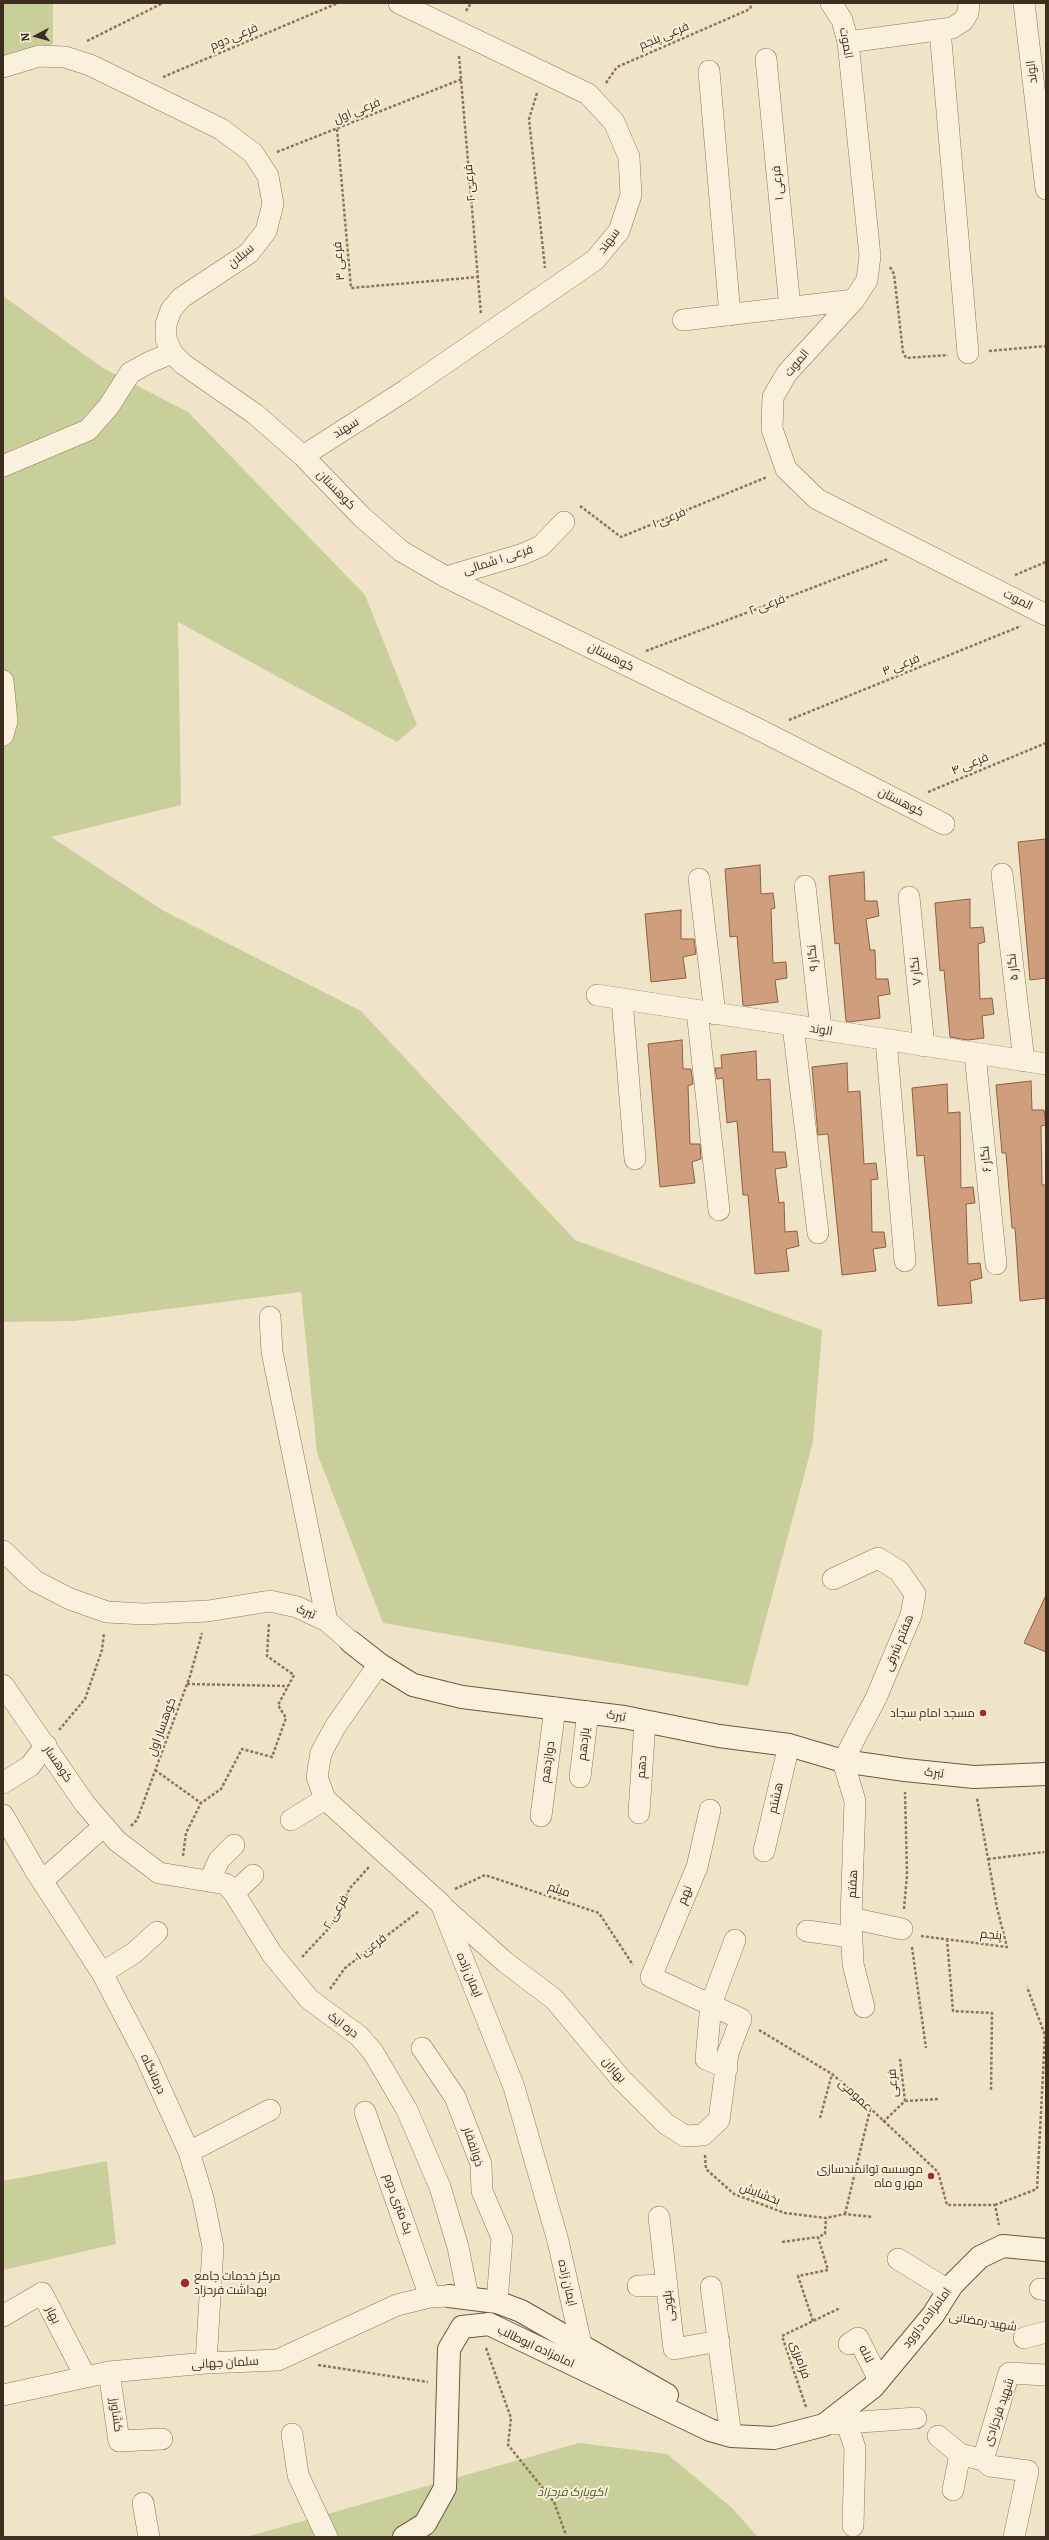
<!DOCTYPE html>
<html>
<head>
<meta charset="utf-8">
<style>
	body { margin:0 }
	#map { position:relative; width:1049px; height:2540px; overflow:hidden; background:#f0e4c8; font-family:Literata,serif }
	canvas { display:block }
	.frame { position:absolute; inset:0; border:4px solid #3d2e20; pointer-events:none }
	.north { position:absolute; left:16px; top:16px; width:40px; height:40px; -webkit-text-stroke:3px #f7eed8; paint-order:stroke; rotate:264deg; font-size:11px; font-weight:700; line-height:16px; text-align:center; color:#3d2e20 }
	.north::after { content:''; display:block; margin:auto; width:14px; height:18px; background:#3d2e20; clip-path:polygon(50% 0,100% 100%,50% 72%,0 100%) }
</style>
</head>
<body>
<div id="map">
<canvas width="1049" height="2540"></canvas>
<div class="frame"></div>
<div class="north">N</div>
</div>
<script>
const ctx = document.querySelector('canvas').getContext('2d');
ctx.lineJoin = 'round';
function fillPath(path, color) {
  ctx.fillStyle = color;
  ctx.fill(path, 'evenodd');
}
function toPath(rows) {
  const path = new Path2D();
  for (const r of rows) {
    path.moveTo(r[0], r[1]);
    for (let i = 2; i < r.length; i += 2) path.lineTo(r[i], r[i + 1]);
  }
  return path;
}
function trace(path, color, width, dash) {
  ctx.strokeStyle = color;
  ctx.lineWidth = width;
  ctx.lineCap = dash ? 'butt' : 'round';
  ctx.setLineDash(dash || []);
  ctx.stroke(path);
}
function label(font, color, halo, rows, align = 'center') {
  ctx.font = font + ' Literata,Cairo,serif';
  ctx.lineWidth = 4;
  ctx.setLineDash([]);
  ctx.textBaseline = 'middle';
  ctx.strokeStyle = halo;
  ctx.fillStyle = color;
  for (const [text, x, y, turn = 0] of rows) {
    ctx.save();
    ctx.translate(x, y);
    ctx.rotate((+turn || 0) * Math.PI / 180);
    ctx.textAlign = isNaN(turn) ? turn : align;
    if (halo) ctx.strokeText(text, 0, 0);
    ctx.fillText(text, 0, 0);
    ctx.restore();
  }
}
fillPath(toPath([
	[3,3,53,3,53,44,3,58],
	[3,296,103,368,188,412,365,595,417,725,397,742,178,622,181,805,51,837,164,911,361,1011,575,1240,822,1330,813,1442,748,1686,383,1623,317,1453,301,1292,74,1321,3,1322],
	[107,2161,116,2244,3,2270,3,2181],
	[579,2443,667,2454,731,2507,758,2537,246,2537]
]), '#c9cf9b');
const building = toPath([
	[1046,839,1046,978,1030,980,1018,842,1046,839],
	[760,865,761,894,773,893,775,908,771,909,773,963,786,962,787,978,775,980,778,1002,745,1006,743,1005,737,936,730,937,725,869,760,865],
	[864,872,865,901,877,901,879,916,866,919,870,950,875,950,876,979,888,979,890,994,878,996,880,1018,849,1022,846,1021,839,943,835,944,829,876,864,872],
	[970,899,970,928,983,927,985,942,978,944,980,999,992,998,994,1014,982,1016,984,1038,968,1040,950,1037,944,970,940,971,935,903,970,899],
	[681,910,681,939,694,939,696,954,683,957,686,978,651,982,645,914,681,910],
	[682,1040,683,1069,691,1069,693,1084,688,1086,690,1144,700,1144,701,1159,692,1162,695,1183,660,1187,648,1044,682,1040],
	[756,1051,757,1080,770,1079,773,1152,785,1152,787,1167,775,1169,779,1203,784,1202,785,1232,797,1231,799,1246,786,1249,789,1271,755,1274,748,1195,743,1195,737,1121,727,1123,723,1078,717,1079,715,1068,722,1068,721,1055,756,1051],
	[847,1063,848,1092,860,1091,864,1164,876,1163,878,1179,871,1180,872,1232,884,1232,886,1247,873,1249,876,1271,842,1275,828,1134,818,1135,812,1067,847,1063],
	[1031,1081,1032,1110,1044,1110,1046,1125,1041,1126,1042,1185,1046,1185,1046,1298,1020,1301,1015,1228,1012,1228,1006,1153,1002,1153,996,1085,1031,1081],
	[947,1084,948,1113,960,1112,961,1188,973,1187,975,1203,966,1204,968,1264,980,1263,982,1278,970,1281,972,1303,938,1306,924,1155,917,1156,912,1088,947,1084],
	[1046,1595,1046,1652,1024,1643,1046,1595]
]);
fillPath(building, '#cf9f7d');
trace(building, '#8d5f41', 1);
const street = toPath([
	[831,3,842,20,848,42,870,256,867,280,854,300,787,373,773,397,772,429,786,469,817,499,1046,615],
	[1024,3,1046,189],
	[940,30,968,353],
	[848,42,952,28,963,21,968,13,969,3],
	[766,59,790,308],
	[3,67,39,56,65,57,90,65,221,129,253,153,268,176,273,204,266,231,249,253,181,298,171,310,166,324,166,339,172,353,183,364,255,414,303,456,362,517,401,551,446,577,762,731,944,824],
	[709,71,730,315],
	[683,320,854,300],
	[303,456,406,390,595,260,619,231,631,195,629,157,614,122,588,94,399,3],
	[3,466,88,430,109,406,130,373,150,362,172,353],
	[446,577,523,554,541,546,564,522],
	[3,681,7,721,3,735],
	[1002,874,1024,1061],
	[699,879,715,1014],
	[805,886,821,1030],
	[909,897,924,1046],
	[597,995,1046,1064],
	[622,999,635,1159],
	[697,1011,719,1210],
	[793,1026,818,1233],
	[886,1040,905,1261],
	[975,1054,996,1264],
	[270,1317,272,1352,327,1621],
	[3,1551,35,1581,70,1599,107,1612,144,1614,208,1611,270,1601,297,1607,327,1621,351,1642],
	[833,1579,878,1558,899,1571,915,1594,911,1615,876,1698,843,1761,855,1801,851,1918,853,1964,864,2007],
	[379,1664,335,1727,321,1753,317,1777,325,1799,441,1904,514,2087,558,2241,581,2344],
	[3,1685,85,1804,117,1841,159,1873,226,1884,234,1893,272,1954,309,1999,359,2036,373,2052,407,2110,440,2187,458,2247,468,2297],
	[580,1777,588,1712],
	[3,1783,30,1766,46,1745],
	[639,1813,645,1721],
	[3,1815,35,1870,102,1973,146,2057,189,2152,203,2198,213,2247,206,2363],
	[541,1816,555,1708],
	[291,1820,325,1799],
	[764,1851,789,1745],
	[210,1880,219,1860,234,1845],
	[42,1881,104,1826],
	[234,1893,253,1875],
	[442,1906,505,1962,554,1999,622,2080,666,2124,685,2136,703,2135,719,2120,728,2053,741,2019,651,1977,697,1867,710,1810],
	[851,1918,902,1929],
	[807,1931,852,1937],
	[102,1973,134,1953,157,1932],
	[422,2048,455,2097,481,2164,482,2191,502,2238,497,2302],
	[727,2068,706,2059,711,2004,735,1940],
	[365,2112,430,2297],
	[189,2152,270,2110],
	[659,2217,674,2349,719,2341],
	[898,2259,948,2290],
	[638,2286,667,2285],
	[711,2287,731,2436],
	[1040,2289,1046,2290],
	[3,2316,42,2293,85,2376],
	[1024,2338,1046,2332],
	[849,2344,858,2338,879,2380],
	[109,2372,119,2441,162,2439],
	[3,2395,109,2372,206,2363,278,2360,397,2305,430,2297,449,2296],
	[833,2424,916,2418],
	[847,2424,855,2448,853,2526],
	[292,2434,298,2475,327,2537],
	[938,2436,960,2454,983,2460,990,2466,1028,2471,1014,2537],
	[983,2460,1009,2373,1046,2375],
	[953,2490,960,2454],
	[143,2503,149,2537]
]);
const secondary = toPath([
	[351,1642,379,1664,413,1685,462,1697,624,1717,719,1736,789,1745,843,1761,905,1770,974,1777,1046,1774],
	[449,2296,497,2302,521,2311,667,2395],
	[404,2537,425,2524,445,2488,449,2349,462,2327,489,2324,710,2430,731,2436,774,2438,824,2425,873,2387,933,2315,952,2285,980,2257,1003,2246,1046,2250]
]);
trace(street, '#8d765c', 22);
trace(secondary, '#6f573f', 24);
trace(toPath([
	[466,11,471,3],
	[87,41,163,3],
	[459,56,481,314],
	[163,77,338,3],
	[606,83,617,67,750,9,752,3],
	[537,93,529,119,545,268],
	[337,129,351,288,478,277],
	[277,152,462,79],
	[890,267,894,274,903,352,906,358,948,355],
	[989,351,1046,346],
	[580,506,621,537,767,477],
	[1015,575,1046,562],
	[646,651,888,559],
	[789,720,1021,626],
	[928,792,1046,743],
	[187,1684,288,1686],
	[59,1730,85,1699,102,1650,104,1633],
	[155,1770,201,1803],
	[131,1826,137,1820,162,1752,190,1676,202,1633],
	[183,1856,186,1833,201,1803,221,1789,242,1749,272,1757,286,1718,278,1705,294,1675,267,1656,269,1623],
	[988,1859,1044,1852],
	[455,1889,485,1875,599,1913,633,1965],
	[904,1909,907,1875,905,1792],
	[921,1936,1007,1947,997,1908,977,1798],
	[947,1939,953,2011,992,2013,991,2090],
	[912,1947,926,2048],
	[302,1957,331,1926,350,1888,369,1867],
	[330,1989,345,1968,419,1911],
	[759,2030,832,2074,853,2092,938,2172,947,2205,995,2205,999,2225],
	[905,2101,939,2099],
	[820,2118,832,2074],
	[883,2122,905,2101,900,2059],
	[705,2155,706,2169,734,2194,785,2213,826,2218,845,2214,873,2217],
	[995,2205,1037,2189,1045,2035,1027,1987],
	[845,2214,870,2110],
	[782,2242,818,2237],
	[957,2318,1008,2326],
	[813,2321,798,2276,828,2270,818,2237,825,2234,826,2218],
	[486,2348,511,2418,508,2445,554,2502,566,2535],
	[318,2365,428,2382],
	[806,2407,782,2336,840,2308]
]), '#8d765c', 2.5, [3, 2]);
trace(street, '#faf1dc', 21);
trace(secondary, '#faf1dc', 22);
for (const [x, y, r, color] of [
	[983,1713,4,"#9e2a2b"],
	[931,2176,4,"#9e2a2b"],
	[185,2283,5,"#9e2a2b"]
]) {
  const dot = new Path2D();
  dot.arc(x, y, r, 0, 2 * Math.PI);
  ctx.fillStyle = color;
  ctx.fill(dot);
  trace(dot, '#f7eed8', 1.5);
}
label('12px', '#3d2e20', '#f7eed8', [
	["فرعی پنجم",664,36,-23],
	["فرعی دوم",234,37,-23],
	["الموت",846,43,80],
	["الوند",1032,72,-97],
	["فرعی اول",357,111,-22],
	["فرعی ۲",470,183,-95],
	["فرعی ۱",778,183,-96],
	["سهند",609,241,-54],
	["سبلان",241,256,-40],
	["فرعی ۳",339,261,-95],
	["الموت",797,363,-50],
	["سهند",346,428,-32],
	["کوهستان",336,490,46],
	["فرعی ۱",669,518,-22],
	["فرعی ۱ شمالی",498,560,-18],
	["الموت",1018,600,27],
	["فرعی ۲",767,605,-21],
	["کوهستان",611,657,26],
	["فرعی ۳",901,665,-22],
	["فرعی ۴",970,764,-23],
	["کوهستان",901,802,27],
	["نگار ۹",813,958,-96],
	["نگار ۵",1013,967,-96],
	["نگار ۷",916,971,-96],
	["الوند",821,1030,9],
	["نگار ۶",986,1159,-96],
	["تبرک",306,1612,22],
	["هفتم شرقی",899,1643,-68],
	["تبرک",616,1716,8],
	["کوهسار اول",162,1727,-70],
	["یازدهم",584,1744,-83],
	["دوازدهم",548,1762,-82],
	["کوهسار",58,1764,56],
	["دهم",642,1767,-86],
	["تبرک",934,1773,6],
	["هشتم",776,1798,-77],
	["هفتم",853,1884,-87],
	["میثم",559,1890,19],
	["نهم",685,1895,-68],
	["فرعی ۲",336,1912,-60],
	["پنجم",991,1935,5],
	["فرعی ۱",371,1947,-37],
	["ایمان زاده",469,1975,67],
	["دره ایک",343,2025,37],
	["بهاران",614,2070,49],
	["درمانگاه",153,2074,65],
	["فرعی",893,2083,-94],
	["عمومی",855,2095,43],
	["ذوالفقار",473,2147,72],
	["بخشایش",760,2194,21],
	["یک متری دوم",398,2204,70],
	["ایمان زاده",567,2283,77],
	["بلوچی",669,2306,-96],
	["بهار",53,2315,63],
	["امامزاده داوود",927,2318,-53],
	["شهید رمضانی",983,2322,9],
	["امامزاده ابوطالب",536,2347,25],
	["لاله",866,2354,63],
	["فرامرزی",800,2360,71],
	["سلمان جهانی",225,2363,-3],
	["شهید فرحزادی",999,2412,-71],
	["کشاورز",116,2415,82]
]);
label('12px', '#3d2e20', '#f7eed8', [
	["مسجد امام سجاد",975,1713],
	["موسسه توانمندسازی",923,2169],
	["مهر و ماه",923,2183],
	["مركز خدمات جامع",194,2276,"left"],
	["بهداشت فرحزاد",194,2290,"left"]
], 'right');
label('italic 12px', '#4d5a26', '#f7eed8', [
	["اکوپارک فرحزاد",572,2492]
]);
</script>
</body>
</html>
